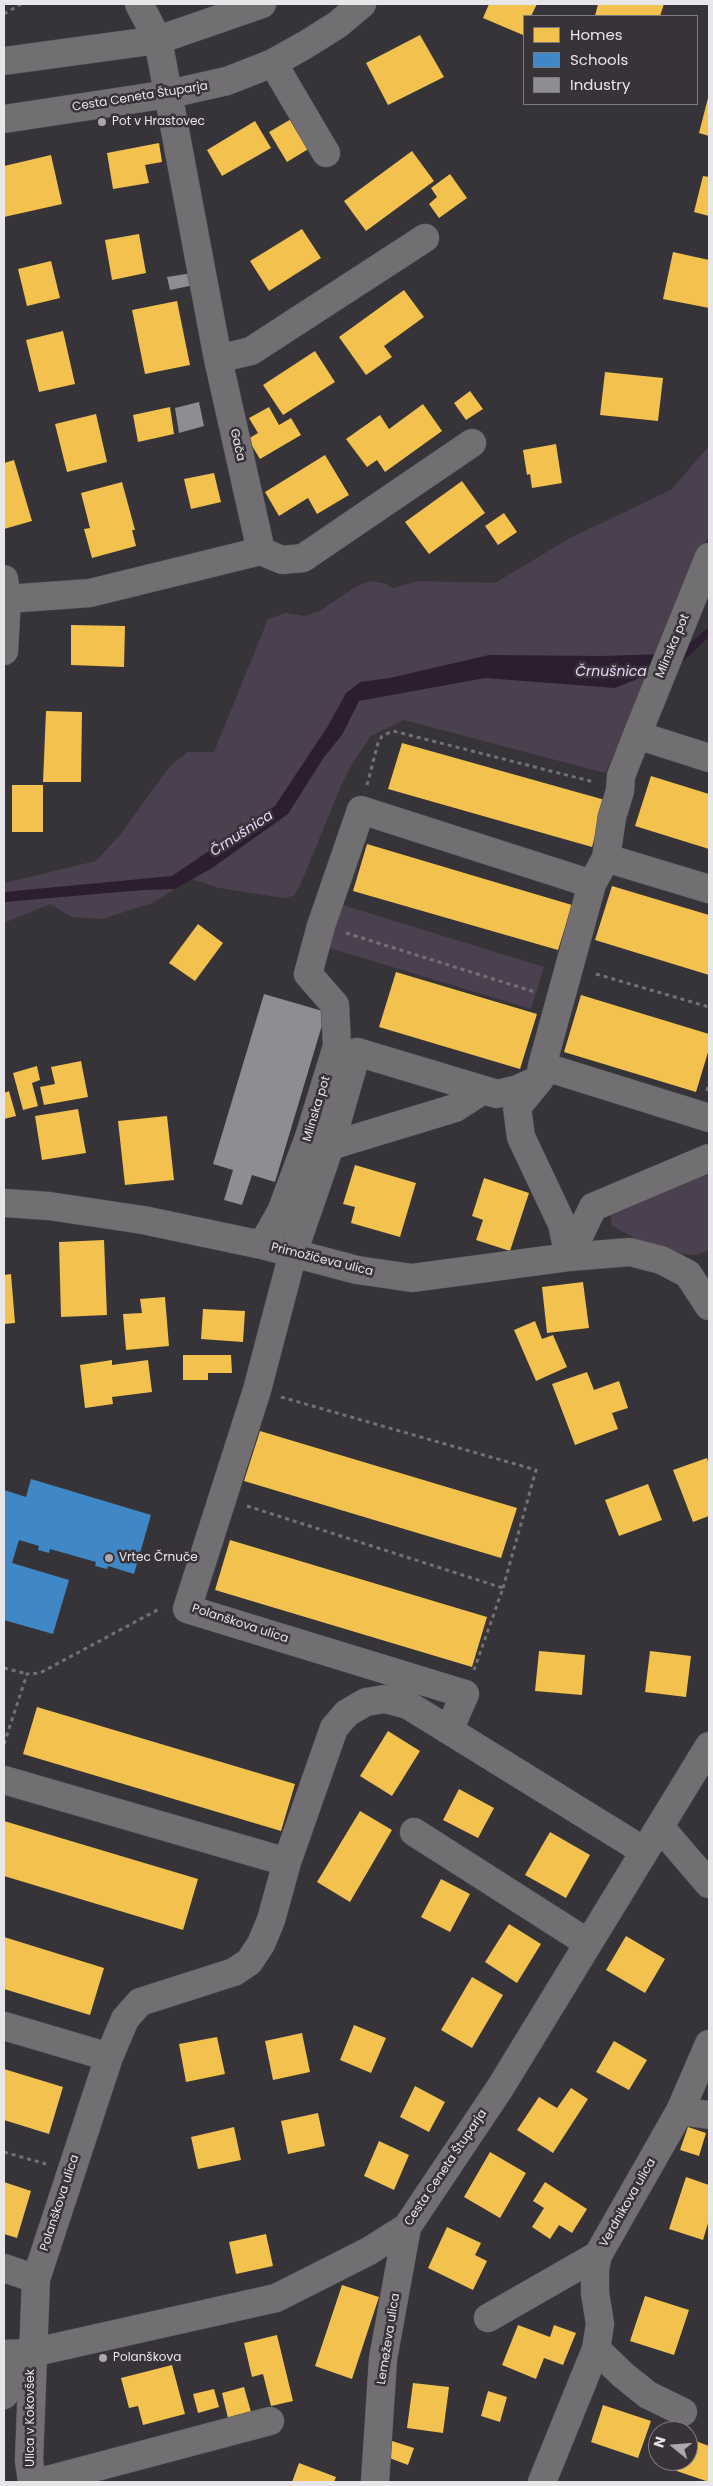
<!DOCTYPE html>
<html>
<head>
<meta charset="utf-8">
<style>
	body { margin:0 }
	#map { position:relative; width:713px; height:2486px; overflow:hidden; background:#363438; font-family:Poppins,sans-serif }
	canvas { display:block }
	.frame { position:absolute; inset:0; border:5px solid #e9e6ea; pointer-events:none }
	.legend { position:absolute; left:523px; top:15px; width:175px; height:90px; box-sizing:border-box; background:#373339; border:1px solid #7e7b80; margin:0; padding:6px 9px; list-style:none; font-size:15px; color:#e9e6ea }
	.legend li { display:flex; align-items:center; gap:10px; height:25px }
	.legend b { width:25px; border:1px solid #7e7b80 }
	.north { position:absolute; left:648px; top:2421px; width:50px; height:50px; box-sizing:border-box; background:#373339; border:1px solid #7e7b80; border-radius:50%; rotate:287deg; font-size:14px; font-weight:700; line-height:20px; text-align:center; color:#e9e6ea }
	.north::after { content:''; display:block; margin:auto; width:18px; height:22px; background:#aaa8ac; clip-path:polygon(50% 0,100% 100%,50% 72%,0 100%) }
</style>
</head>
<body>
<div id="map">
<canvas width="713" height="2486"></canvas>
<div class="frame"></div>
<ul class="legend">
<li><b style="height:14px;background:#f2c14e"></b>Homes</li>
<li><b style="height:14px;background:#3f88c5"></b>Schools</li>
<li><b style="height:14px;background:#8d8d92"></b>Industry</li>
</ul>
<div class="north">N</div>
</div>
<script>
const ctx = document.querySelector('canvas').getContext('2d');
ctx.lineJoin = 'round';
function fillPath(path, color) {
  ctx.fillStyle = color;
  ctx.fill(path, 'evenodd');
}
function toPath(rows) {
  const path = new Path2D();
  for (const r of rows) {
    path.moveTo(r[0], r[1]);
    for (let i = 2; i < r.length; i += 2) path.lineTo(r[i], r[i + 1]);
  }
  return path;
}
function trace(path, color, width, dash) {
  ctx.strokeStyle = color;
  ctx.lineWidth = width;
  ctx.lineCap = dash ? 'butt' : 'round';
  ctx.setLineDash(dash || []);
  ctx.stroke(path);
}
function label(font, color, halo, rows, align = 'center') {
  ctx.font = font + ' Poppins,sans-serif';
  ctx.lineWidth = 5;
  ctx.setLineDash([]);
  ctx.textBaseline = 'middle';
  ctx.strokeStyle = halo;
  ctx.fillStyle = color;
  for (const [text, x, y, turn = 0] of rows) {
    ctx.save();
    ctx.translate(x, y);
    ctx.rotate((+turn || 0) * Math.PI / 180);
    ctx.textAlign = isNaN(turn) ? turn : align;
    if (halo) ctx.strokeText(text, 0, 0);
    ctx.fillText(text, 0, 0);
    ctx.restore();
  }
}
fillPath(toPath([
	[709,446,709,534,667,641,605,773,404,720,371,736,355,759,343,781,299,888,293,896,284,898,219,888,192,879,152,903,102,919,72,917,50,904,4,923,4,883,96,861,120,835,170,766,188,752,214,752,268,619,286,613,305,616,320,611,354,588,369,581,383,583,393,588,418,581,495,583,570,538,671,490],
	[336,903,544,967,531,1009,323,946],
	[709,1174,709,1250,697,1255,681,1254,635,1238,612,1226,610,1212]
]), '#4b404f');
fillPath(toPath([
	[709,627,709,637,684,660,615,688,485,678,359,701,342,735,324,757,288,814,212,868,175,889,143,890,4,902,4,892,172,876,275,806,328,726,346,693,360,682,390,678,489,655,600,656,664,654,689,644]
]), '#2c1d31');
fillPath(toPath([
	[489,4,537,4,531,16,524,16,523,35,483,18],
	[598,4,664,4,660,16,595,16],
	[420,35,444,77,388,105,366,63],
	[709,94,709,136,699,133],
	[293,118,310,148,287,162,269,132],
	[255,121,271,148,222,176,207,150],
	[159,143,162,162,145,165,149,183,113,189,107,153],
	[412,151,434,181,366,231,344,201],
	[51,155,62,204,4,217,4,166],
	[450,174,467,198,439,218,429,204,437,197,431,188],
	[703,176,709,177,709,216,694,212],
	[302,229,321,258,269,291,250,261],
	[139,234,146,273,112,280,105,240],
	[673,252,709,260,709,308,663,299],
	[51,261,60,298,27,306,18,269],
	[404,290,424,317,384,346,392,357,366,375,339,337],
	[177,301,190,365,145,374,132,310],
	[63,331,75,384,39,392,26,340],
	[315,351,335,382,283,415,263,385],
	[605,372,663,378,658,421,600,415],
	[470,391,483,409,466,420,454,403],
	[423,404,442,431,385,472,377,460,367,467,346,439,380,415,389,429],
	[170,407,174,434,138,442,133,415],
	[269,407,279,425,291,418,301,435,260,459,248,439,258,433,249,418],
	[96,414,107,462,67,472,55,424],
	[556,444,562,483,532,488,530,474,527,475,523,450],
	[325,455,349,495,317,514,308,498,279,516,265,492],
	[14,460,32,521,4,529,4,463],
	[214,473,221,502,191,509,184,479],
	[462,481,485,513,429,554,405,522],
	[122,482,135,530,132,530,136,546,92,558,84,529,90,528,81,493],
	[504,513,517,532,498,545,485,526],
	[71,625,125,626,124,667,71,665],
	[46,711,82,712,81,782,43,782],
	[402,743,605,800,592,847,388,789],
	[651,776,709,794,709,849,635,826],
	[12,785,43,785,43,832,12,832],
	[367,844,572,905,558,950,353,891],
	[612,886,709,915,709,975,595,940],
	[198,924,223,943,195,981,169,963],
	[396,972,537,1014,520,1069,379,1027],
	[581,995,709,1034,709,1049,696,1092,564,1052],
	[81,1061,88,1097,44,1105,40,1087,55,1084,51,1067],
	[37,1066,40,1080,32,1083,38,1106,23,1110,13,1073],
	[9,1091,16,1116,4,1119,4,1093],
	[78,1109,86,1153,42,1160,35,1116],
	[167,1116,174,1180,125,1185,118,1121],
	[355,1165,416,1183,400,1237,351,1223,355,1207,343,1204],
	[484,1178,529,1193,510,1251,476,1240,483,1220,472,1216],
	[104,1240,107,1315,61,1317,59,1242],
	[11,1274,15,1323,4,1324,4,1275],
	[583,1282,589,1328,547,1333,542,1287],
	[165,1297,169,1346,126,1350,123,1314,142,1313,140,1299],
	[203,1309,245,1311,243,1342,201,1339],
	[535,1321,542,1339,553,1335,567,1367,536,1381,514,1330],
	[183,1355,231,1355,232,1373,208,1373,208,1380,183,1380],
	[112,1360,112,1365,148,1360,152,1392,112,1397,113,1404,85,1408,80,1365],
	[587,1372,594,1390,619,1381,628,1408,612,1413,618,1429,575,1445,552,1384],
	[260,1431,517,1508,501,1558,244,1481],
	[707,1458,709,1465,709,1516,693,1522,673,1470],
	[648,1484,662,1520,619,1536,605,1500],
	[230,1540,487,1617,472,1667,215,1590],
	[539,1651,585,1655,582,1695,535,1691],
	[650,1651,691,1656,686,1697,645,1692],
	[37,1707,295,1784,281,1831,23,1754],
	[388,1731,420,1751,392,1796,360,1776],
	[459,1789,494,1808,478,1838,443,1820],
	[360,1811,392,1830,350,1902,317,1882],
	[4,1821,198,1879,183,1930,4,1876],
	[550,1832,590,1855,566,1898,525,1875],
	[441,1879,470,1894,450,1932,421,1917],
	[509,1924,541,1944,517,1983,485,1962],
	[626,1936,665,1959,645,1993,606,1970],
	[4,1937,104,1968,90,2015,4,1989],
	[472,1977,503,1995,472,2048,441,2030],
	[354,2025,386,2038,371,2073,340,2060],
	[302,2033,310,2072,273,2080,265,2041],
	[217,2037,225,2074,186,2082,179,2044],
	[614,2041,647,2060,629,2090,596,2072],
	[4,2069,63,2087,49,2134,4,2120],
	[415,2086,445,2102,429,2132,400,2117],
	[571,2088,588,2099,553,2153,517,2130,539,2097,557,2108],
	[318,2113,325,2146,288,2154,281,2121],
	[234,2127,241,2160,198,2169,191,2137],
	[688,2127,706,2133,699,2156,680,2150],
	[379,2141,409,2155,394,2190,364,2176],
	[490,2152,526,2173,500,2218,464,2197],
	[686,2177,709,2185,709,2220,703,2240,669,2229],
	[4,2182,31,2191,17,2238,4,2234],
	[545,2182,587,2209,572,2233,559,2225,550,2239,532,2227,544,2208,533,2201],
	[447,2227,481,2243,475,2255,487,2261,473,2290,428,2268],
	[266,2234,273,2266,236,2274,229,2242],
	[342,2285,379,2297,352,2379,315,2366],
	[645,2296,689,2310,674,2355,630,2341],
	[518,2325,550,2337,554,2325,576,2333,563,2365,544,2358,536,2379,502,2365],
	[277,2335,293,2401,271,2406,263,2374,252,2377,244,2343],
	[172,2365,185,2414,143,2425,138,2406,129,2408,121,2378],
	[413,2383,449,2387,443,2433,407,2428],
	[244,2387,251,2412,228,2418,222,2393],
	[214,2389,219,2407,198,2413,193,2394],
	[488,2391,507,2397,500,2422,481,2416],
	[603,2405,651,2421,638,2458,591,2442],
	[688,2438,709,2446,709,2482,662,2466,663,2461,688,2461],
	[389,2440,414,2448,408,2465,384,2456],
	[299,2463,336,2477,334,2482,292,2482]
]), '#f2c14e');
fillPath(toPath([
	[31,1479,151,1515,134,1574,108,1566,107,1569,95,1566,96,1562,50,1549,49,1553,38,1550,39,1546,19,1540,12,1563,69,1580,53,1634,4,1620,4,1490,26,1497]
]), '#3f88c5');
fillPath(toPath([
	[192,273,194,285,170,290,167,277],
	[199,402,204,426,179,433,175,408],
	[264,994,326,1012,275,1182,252,1175,242,1205,224,1200,233,1170,213,1164]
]), '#8d8d92');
const minor = toPath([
	[139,4,158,40,218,359,261,551,282,560,303,558,472,443],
	[4,61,158,40,262,4],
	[273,63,326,153],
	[4,119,169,94,227,81,273,63,305,45,337,25,362,4],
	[218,359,251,351,425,238],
	[709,557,637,735,709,758],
	[4,579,7,599,4,651],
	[7,599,90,593,261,551],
	[606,858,709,889],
	[542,1066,592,884,606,858,612,817,620,791,621,776,637,735],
	[330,1146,357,1052,497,1094,518,1089,540,1079],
	[4,1203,49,1206,143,1220,262,1245,357,1270,412,1278,569,1257,630,1252,661,1260,688,1274,709,1306],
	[262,1245,281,1212,309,1137,337,1046,335,1005,308,974,321,926,361,810,592,884],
	[569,1257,562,1224,521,1137,517,1107,540,1079,542,1066,709,1118],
	[569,1257,593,1207,709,1158],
	[449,1730,465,1694,187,1609,257,1390,293,1253,330,1146,455,1108,483,1090],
	[4,1780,287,1862],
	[660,1827,709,1884],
	[414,1832,588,1943],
	[4,2026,109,2057],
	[680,2111,709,2115],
	[4,2268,36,2279],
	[488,2318,598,2255],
	[596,2349,623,2375,648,2395,683,2412],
	[4,2354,31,2353,276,2298,369,2251,407,2227,500,2088,709,1746],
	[4,2395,31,2353],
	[32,2482,29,2460,36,2279,109,2057,125,2019,140,2002,234,1972,249,1962,261,1944,271,1920,287,1862,334,1728,347,1713,366,1702,385,1699,408,1705,644,1851],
	[40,2482,270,2421],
	[375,2482,383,2359,407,2227],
	[542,2482,596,2349,600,2324,595,2293,595,2269,598,2255,680,2111,709,2044]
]);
trace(minor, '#535154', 29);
trace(toPath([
	[4,14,21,4],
	[367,785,378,743,382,736,393,731,594,782],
	[346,933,535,992],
	[596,974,709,1007],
	[707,1091,709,1082],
	[281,1397,536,1470,503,1588],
	[247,1506,503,1588,474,1670],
	[4,1668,27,1674],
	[4,1744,27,1674,40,1673,161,1608],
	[4,2152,46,2164]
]), '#737174', 3, [4, 4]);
trace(minor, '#716f72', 28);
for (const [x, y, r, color] of [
	[102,122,5,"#aaa8ac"],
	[109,1558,5,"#aaa8ac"],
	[103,2358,5,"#aaa8ac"]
]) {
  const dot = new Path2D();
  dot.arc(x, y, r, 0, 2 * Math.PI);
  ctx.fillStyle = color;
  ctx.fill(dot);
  trace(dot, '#373339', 2);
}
label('12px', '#e9e6ea', '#373339', [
	["Cesta Ceneta Štuparja",140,97,-9],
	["Gača",237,445,77],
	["Mlinska pot",673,646,-67],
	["Mlinska pot",317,1109,-73],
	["Primožičeva ulica",322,1260,14],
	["Polanškova ulica",240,1624,18],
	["Cesta Ceneta Štuparja",446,2168,-56],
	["Polanškova ulica",60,2203,-72],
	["Verdnikova ulica",628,2203,-60],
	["Lemeževa ulica",389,2339,-81],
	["Ulica v Kokovšek",31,2418,-90]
]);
label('12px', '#e9e6ea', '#373339', [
	["Pot v Hrastovec",112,122],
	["Vrtec Črnuče",119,1558],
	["Polanškova",113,2358]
], 'left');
label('italic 14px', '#eed2f9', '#373339', [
	["Črnušnica",611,672],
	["Črnušnica",242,834,-33]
]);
</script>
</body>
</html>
